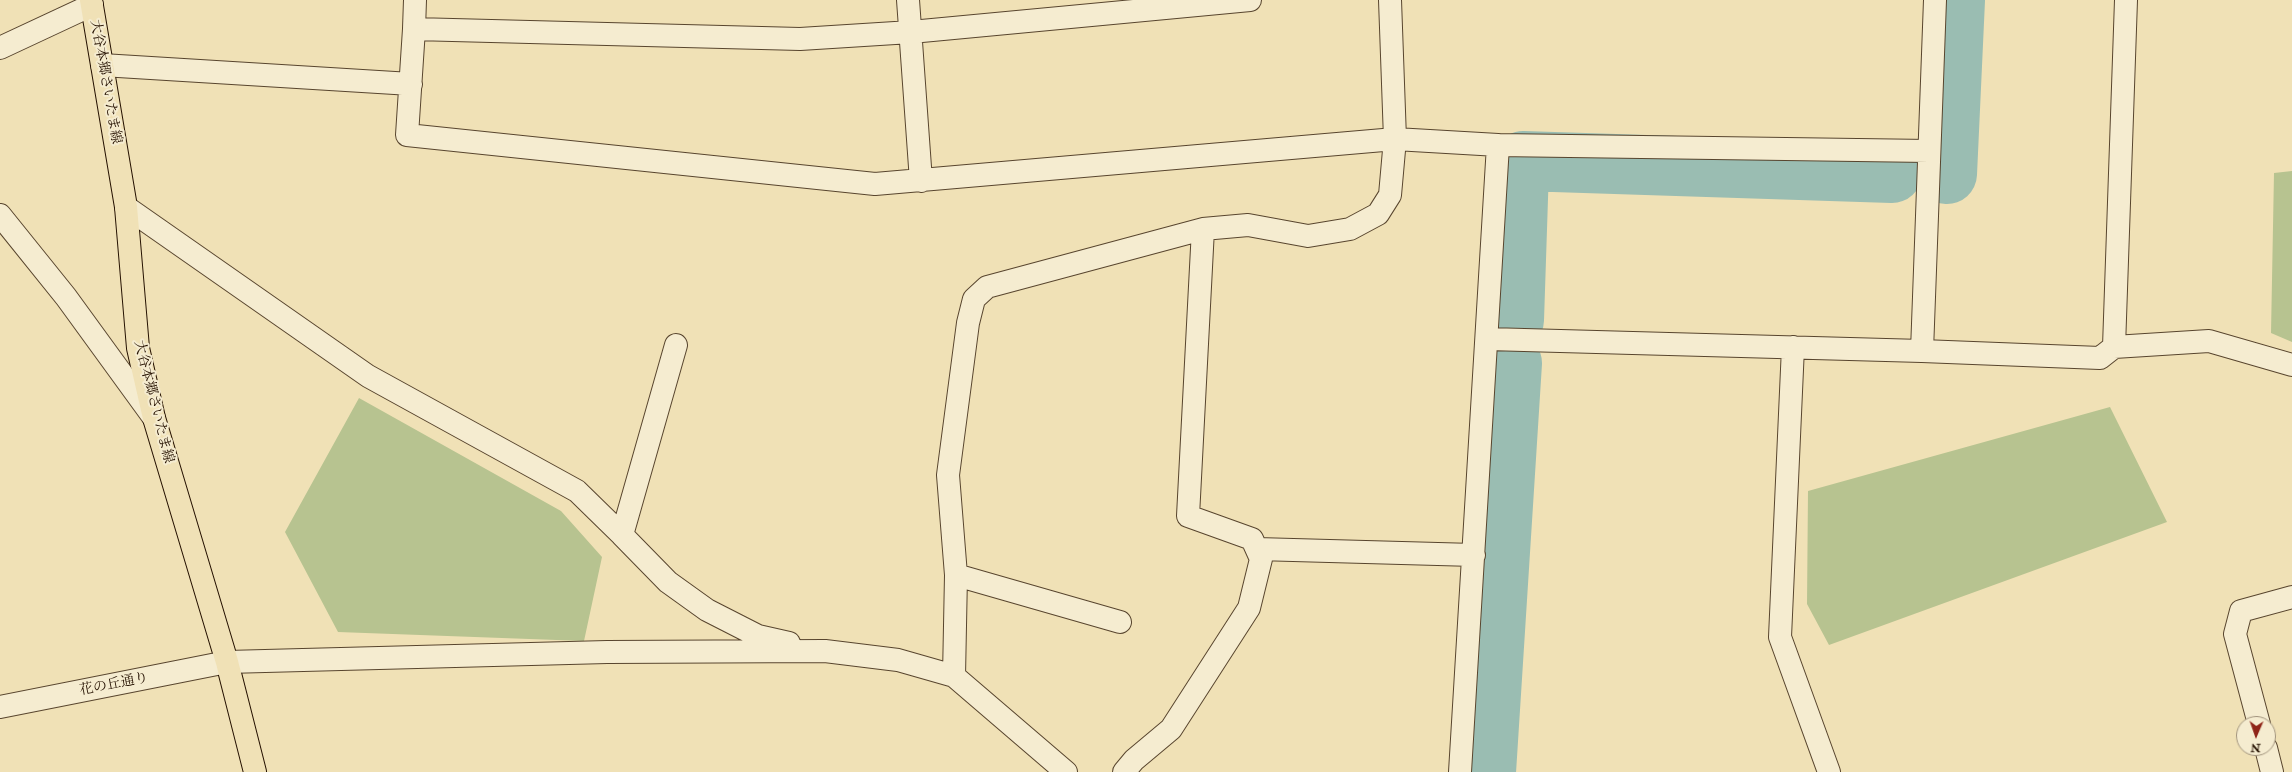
<!DOCTYPE html>
<html>
<head>
<meta charset="utf-8">
<style>
	body { margin:0 }
	#map { position:relative; width:2292px; height:772px; overflow:hidden; background:#f0e1b6; font-family:"IM FELL Double Pica",serif }
	canvas { display:block }
	.north { position:absolute; left:2236px; top:716px; width:40px; height:40px; box-sizing:border-box; background:#f5ecd0; border:1px solid #a2947d; border-radius:50%; rotate:182deg; font-size:11px; font-weight:700; line-height:16px; text-align:center; color:#251101 }
	.north::after { content:''; display:block; margin:auto; width:14px; height:18px; background:#8f2418; clip-path:polygon(50% 0,100% 100%,50% 72%,0 100%) }
</style>
</head>
<body>
<div id="map">
<canvas width="2292" height="772"></canvas>
<div class="north">N</div>
</div>
<script>
const ctx = document.querySelector('canvas').getContext('2d');
ctx.lineJoin = 'round';
function fillPath(path, color) {
  ctx.fillStyle = color;
  ctx.fill(path, 'evenodd');
}
function toPath(rows) {
  const path = new Path2D();
  for (const r of rows) {
    path.moveTo(r[0], r[1]);
    for (let i = 2; i < r.length; i += 2) path.lineTo(r[i], r[i + 1]);
  }
  return path;
}
function trace(path, color, width, dash) {
  ctx.strokeStyle = color;
  ctx.lineWidth = width;
  ctx.lineCap = dash ? 'butt' : 'round';
  ctx.setLineDash(dash || []);
  ctx.stroke(path);
}
function label(font, color, halo, rows, align = 'center') {
  ctx.font = font + ' "IM FELL Double Pica","Noto Serif JP",serif';
  ctx.lineWidth = 4;
  ctx.setLineDash([]);
  ctx.textBaseline = 'middle';
  ctx.strokeStyle = halo;
  ctx.fillStyle = color;
  for (const [text, x, y, turn = 0] of rows) {
    ctx.save();
    ctx.translate(x, y);
    ctx.rotate((+turn || 0) * Math.PI / 180);
    ctx.textAlign = isNaN(turn) ? turn : align;
    if (halo) ctx.strokeText(text, 0, 0);
    ctx.fillText(text, 0, 0);
    ctx.restore();
  }
}
fillPath(toPath([
	[2292,171,2292,342,2271,333,2274,173],
	[359,398,561,511,602,557,584,641,338,632,285,532],
	[2110,407,2167,522,1829,645,1807,604,1808,491]
]), '#b7c390');
trace(toPath([
	[1947,174,1955,0],
	[1514,320,1519,168,1523,161,1892,173],
	[1486,772,1512,363]
]), '#9abdb2', 60);
const minor = toPath([
	[908,0,921,181],
	[1250,0,911,32,800,39,414,29,407,135,875,184,1395,139,1390,0],
	[414,29,415,0],
	[0,48,92,5],
	[102,65,411,84],
	[126,207,368,376,577,491,622,535],
	[0,215,66,297,154,418],
	[1488,339,1922,351,1935,0],
	[676,345,622,535,668,582,707,610,758,636,789,643],
	[1793,347,1780,637,1829,772],
	[2114,347,2209,341,2292,365],
	[1922,351,2100,358,2114,347,2126,0],
	[1257,549,1474,555],
	[956,575,1120,622],
	[954,676,956,575,948,475,968,323,974,299,987,287,1203,229,1248,225,1308,236,1350,229,1378,214,1390,195,1395,139,1498,145,1929,151],
	[0,707,227,662,607,652,825,651,898,660,954,676,1066,772],
	[2259,724,2235,634,2241,611,2292,597],
	[2266,748,2272,772],
	[1124,772,1134,760,1171,729,1249,608,1261,559,1252,539,1188,516,1203,229],
	[1460,772,1498,145]
]);
const major = toPath([
	[91,0,126,207,138,348,154,418,227,662,255,772]
]);
trace(minor, '#58452e', 24);
trace(major, '#251101', 24);
trace(minor, '#f5ecd0', 22);
trace(major, '#f0e1b6', 22);
label('14px', '#251101', '#f5ecd0', [
	["大谷本郷さいたま線",105,82,80],
	["大谷本郷さいたま線",153,402,76],
	["花の丘通り",114,685,-11]
]);
</script>
</body>
</html>
